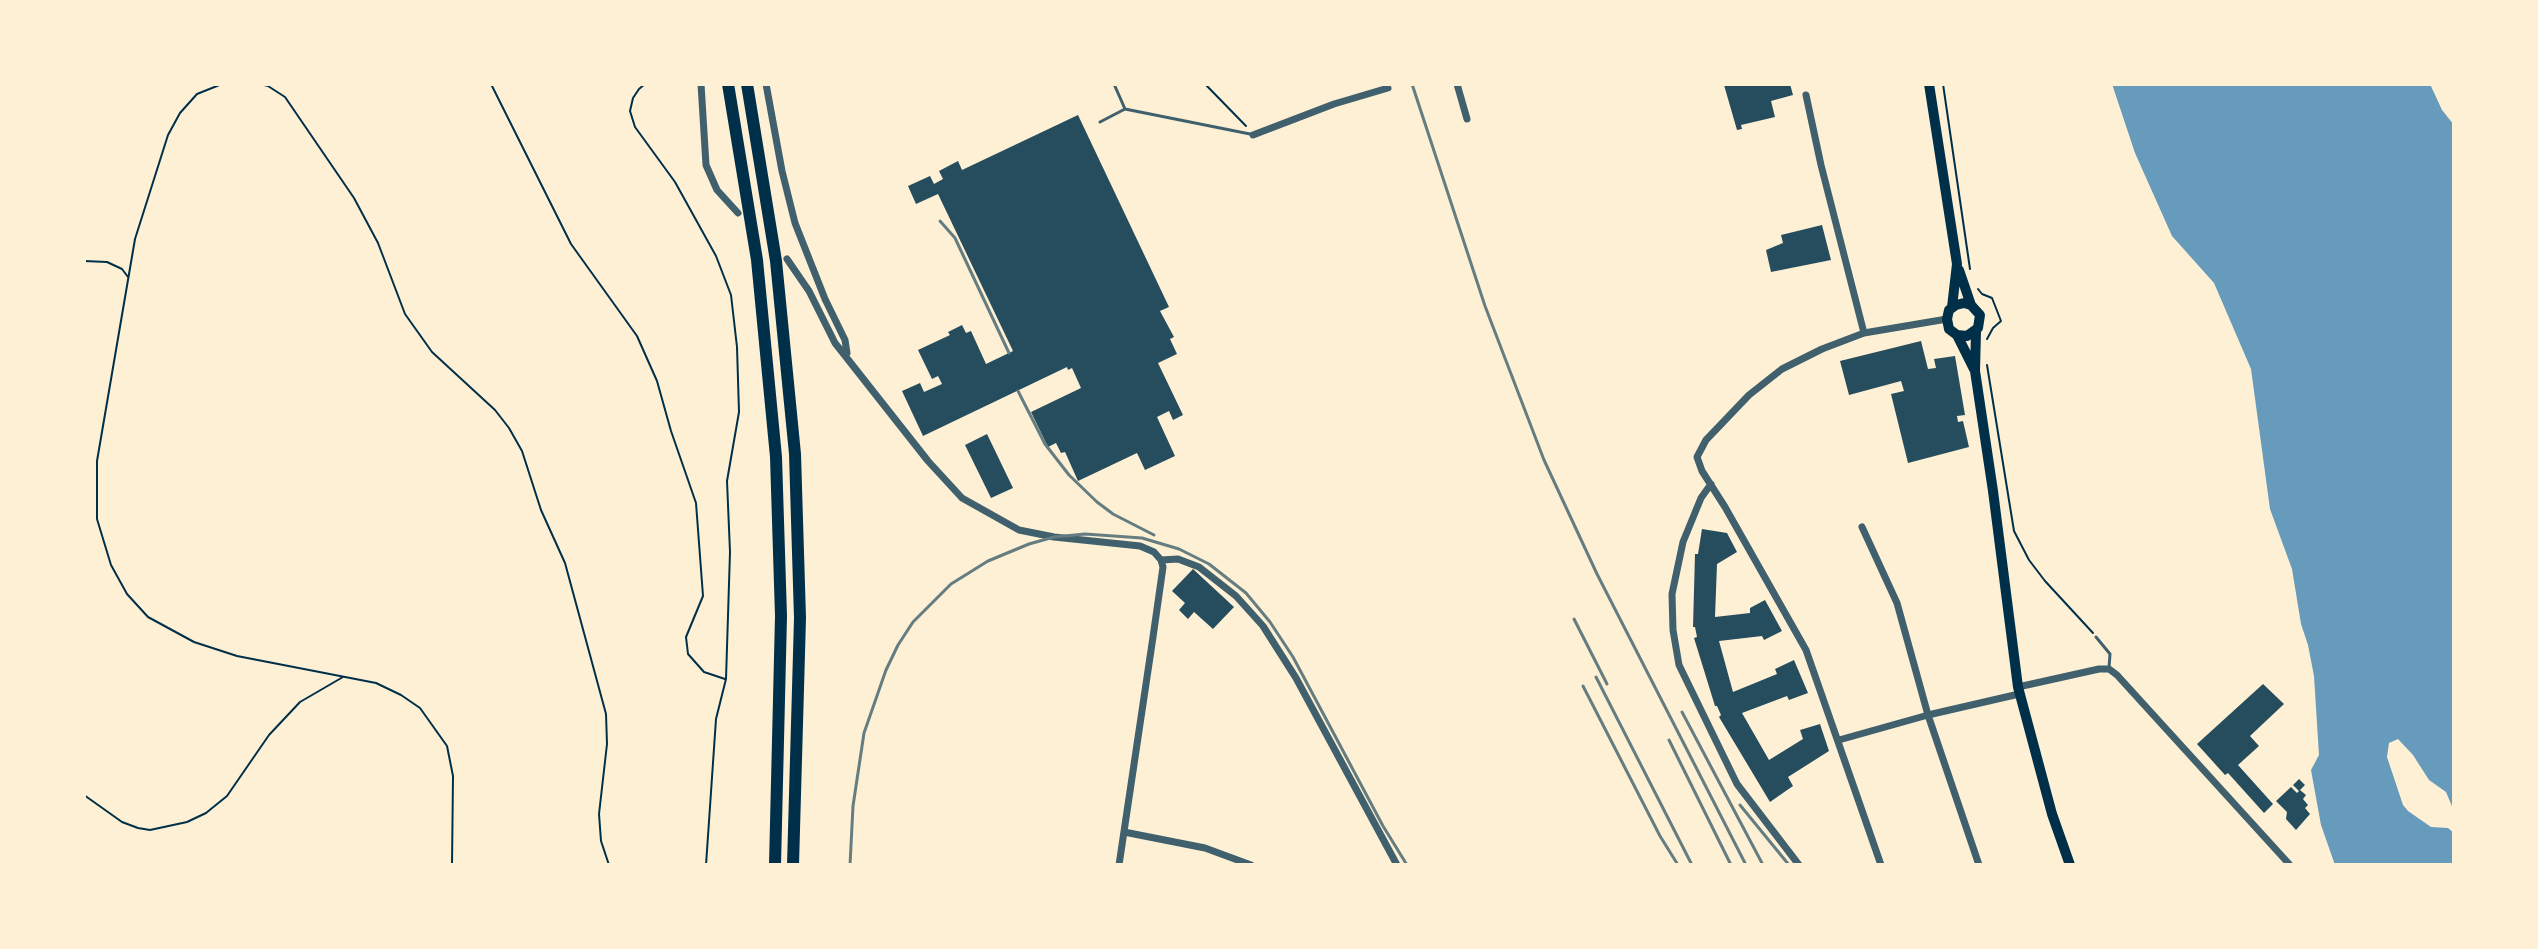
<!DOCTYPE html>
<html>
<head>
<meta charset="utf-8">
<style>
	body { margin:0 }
	#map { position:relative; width:2538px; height:949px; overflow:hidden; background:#fdf0d5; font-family:"Space Grotesk",sans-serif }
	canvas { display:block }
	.frame { position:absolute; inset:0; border:86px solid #fdf0d5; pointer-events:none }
</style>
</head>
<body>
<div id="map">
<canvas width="2538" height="949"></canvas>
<div class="frame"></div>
</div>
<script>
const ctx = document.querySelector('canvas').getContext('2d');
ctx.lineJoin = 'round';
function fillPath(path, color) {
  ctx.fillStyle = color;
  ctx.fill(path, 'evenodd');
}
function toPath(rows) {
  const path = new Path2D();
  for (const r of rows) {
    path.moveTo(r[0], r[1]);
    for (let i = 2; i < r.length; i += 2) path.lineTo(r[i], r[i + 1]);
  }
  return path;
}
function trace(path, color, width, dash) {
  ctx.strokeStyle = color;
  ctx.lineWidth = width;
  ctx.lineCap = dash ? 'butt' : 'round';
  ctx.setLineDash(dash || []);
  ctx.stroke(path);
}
fillPath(toPath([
	[2112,84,2430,84,2442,110,2454,125,2454,811,2446,792,2429,780,2413,755,2398,739,2389,743,2387,757,2403,805,2408,811,2431,827,2448,828,2454,833,2454,865,2335,865,2321,825,2311,770,2319,755,2314,676,2308,645,2301,624,2292,569,2270,509,2251,369,2214,283,2172,236,2135,153]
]), '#669bbc');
fillPath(toPath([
	[1728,84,1790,84,1793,95,1771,101,1775,117,1741,125,1742,129,1737,130,1724,85],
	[1078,115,1169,307,1160,311,1174,337,1170,339,1177,354,1158,363,1183,415,1173,420,1169,411,1157,417,1175,456,1145,470,1137,453,1078,481,1065,452,1061,453,1056,443,1048,447,1031,412,1081,388,1072,368,1068,370,1067,367,923,436,902,391,920,383,924,392,942,384,938,376,932,379,918,350,950,335,948,332,962,325,966,333,971,331,986,364,1013,351,938,194,916,204,908,186,930,176,934,184,943,179,939,171,958,161,962,170],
	[1822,225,1831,260,1771,272,1766,250,1783,243,1781,235],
	[1921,341,1928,369,1936,368,1934,359,1955,356,1965,415,1957,416,1958,422,1963,421,1969,447,1908,463,1891,394,1904,391,1901,381,1849,395,1840,361],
	[987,434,1013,488,991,498,965,445],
	[1702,529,1727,533,1737,552,1717,564,1715,617,1750,613,1750,608,1765,600,1782,631,1764,640,1762,636,1719,641,1733,692,1777,674,1775,669,1794,660,1808,693,1789,700,1787,696,1742,713,1769,760,1803,739,1800,730,1820,724,1829,751,1788,777,1793,786,1770,802,1719,717,1721,715,1717,706,1715,706,1694,638,1697,637,1695,627,1693,627,1695,554,1698,554],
	[1193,569,1234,607,1213,629,1194,612,1188,619,1179,610,1185,603,1172,591],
	[2263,684,2284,704,2250,736,2259,746,2238,765,2273,804,2264,813,2228,773,2225,775,2197,744],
	[2299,779,2305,785,2300,790,2306,795,2303,799,2308,805,2305,808,2310,814,2296,830,2286,819,2287,812,2276,801,2291,787,2297,793,2299,791,2293,785]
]), '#264d5e');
trace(toPath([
	[222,84,197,94,180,113,168,135,135,239,97,461,97,519,111,565,127,594,148,617,194,642,237,656,376,683,401,695,420,708,447,746,453,776,452,865],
	[260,84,268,86,285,97,354,198,378,243,405,314,432,352,495,410,509,428,522,451,541,510,565,563,606,714,607,744,599,814,601,841,609,865],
	[491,84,571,244,637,336,657,381,671,431,696,503,703,596,686,637,688,654,704,672,725,679],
	[645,84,639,89,633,98,630,111,635,127,675,182,716,256,731,295,737,347,739,412,727,481,730,552,726,679,716,719,706,865],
	[1205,84,1246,126],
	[1943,84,1970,269],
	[84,261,107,262,122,269,128,277],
	[1978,289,1982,294,1992,298,2001,321,1993,328,1987,339],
	[1987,365,2014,531,2029,560,2045,581,2093,633],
	[84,795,122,822,138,828,150,830,187,822,206,813,227,796,269,735,300,702,343,677]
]), '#003049', 2);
trace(toPath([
	[1114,84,1125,109],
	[1100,122,1125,109,1250,134],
	[2096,637,2110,654,2109,668]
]), '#3f606c', 3);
trace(toPath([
	[701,84,706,165,717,190,738,213],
	[766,84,782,171,795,223,825,299,845,340,847,353],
	[1457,84,1467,119],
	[1806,95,1821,165,1864,333],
	[1253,135,1334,104,1388,88],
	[787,259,809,291,835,343,928,461,962,498,1019,530,1054,537,1140,546,1154,552,1161,560],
	[1711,484,1701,498,1683,542,1672,594,1673,630,1679,665,1737,784,1799,865],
	[1862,527,1897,603,1928,715,1979,865],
	[1161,560,1178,559,1199,567,1236,596,1263,626,1296,678,1397,865],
	[2018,687,2099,669,2109,669,2117,675,2290,865],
	[1839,740,1928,715,2019,694],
	[1124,832,1205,848,1251,865],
	[1119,865,1153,637,1163,567,1161,560],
	[1881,865,1806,650,1725,507,1702,471,1697,457,1706,440,1749,395,1782,369,1822,349,1864,333,1947,319]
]), '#3f606c', 7);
trace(toPath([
	[1929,84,1957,264,1952,307],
	[1959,270,1971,305],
	[1976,331,1975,371,1993,491,2018,687,2052,814,2070,865],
	[1957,335,1967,336,1978,328,1980,315,1971,305,1964,303,1956,305,1949,310,1947,319,1949,329,1957,335,1974,369]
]), '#003049', 10);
trace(toPath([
	[728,84,757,260,776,457,781,616,775,865],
	[747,84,776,261,795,454,800,618,793,865]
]), '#003049', 12);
trace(toPath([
	[1412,84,1485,306,1544,460,1597,574,1746,865],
	[940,221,955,238,1009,353],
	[1018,391,1045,444,1069,475,1097,502,1113,514,1154,535],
	[1574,619,1607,684],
	[1596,677,1692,865],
	[1583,686,1660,836,1678,865],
	[1682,712,1763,865],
	[1669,740,1731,865],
	[1740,805,1789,865],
	[850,865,853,806,864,733,886,670,898,645,913,622,951,584,988,561,1029,544,1054,537,1085,534,1142,538,1179,549,1209,564,1246,593,1270,622,1293,657,1383,826,1407,865]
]), '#657d81', 3);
</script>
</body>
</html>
